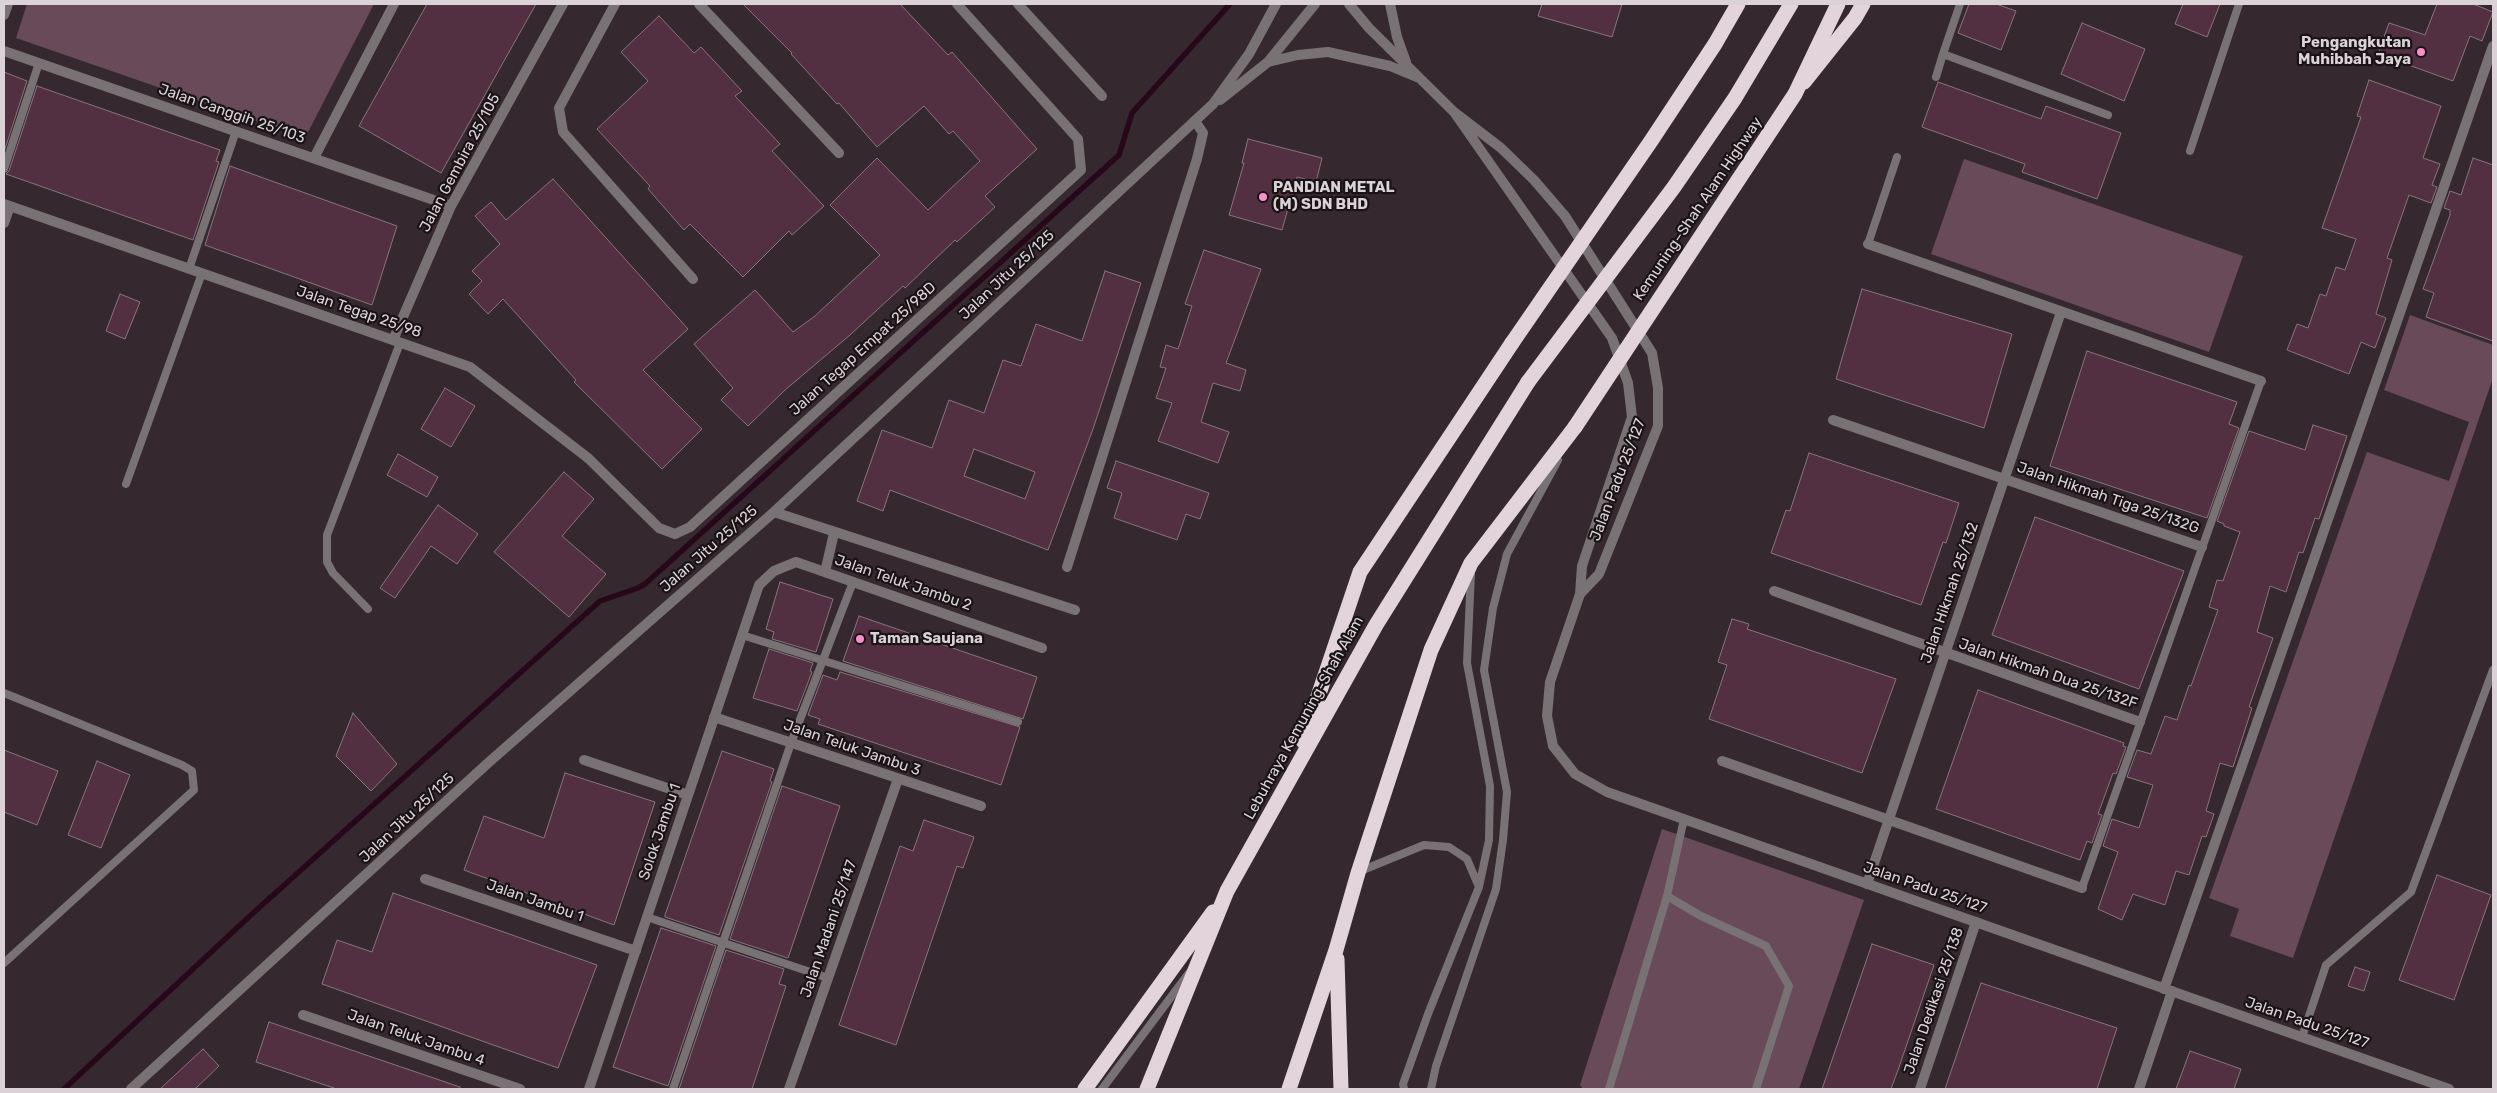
<!DOCTYPE html>
<html>
<head>
<meta charset="utf-8">
<style>
	body { margin:0 }
	#map { position:relative; width:2497px; height:1093px; overflow:hidden; background:#35292f; font-family:Rubik,sans-serif }
	canvas { display:block }
	.frame { position:absolute; inset:0; border:5px solid #dad2d6; pointer-events:none }
</style>
</head>
<body>
<div id="map">
<canvas width="2497" height="1093"></canvas>
<div class="frame"></div>
</div>
<script>
const ctx = document.querySelector('canvas').getContext('2d');
ctx.lineJoin = 'round';
function fillPath(path, color) {
  ctx.fillStyle = color;
  ctx.fill(path, 'evenodd');
}
function toPath(rows) {
  const path = new Path2D();
  for (const r of rows) {
    path.moveTo(r[0], r[1]);
    for (let i = 2; i < r.length; i += 2) path.lineTo(r[i], r[i + 1]);
  }
  return path;
}
function trace(path, color, width, dash) {
  ctx.strokeStyle = color;
  ctx.lineWidth = width;
  ctx.lineCap = dash ? 'butt' : 'round';
  ctx.setLineDash(dash || []);
  ctx.stroke(path);
}
function label(font, color, halo, rows, align = 'center') {
  ctx.font = font + ' Rubik,sans-serif';
  ctx.lineWidth = 4.5;
  ctx.setLineDash([]);
  ctx.textBaseline = 'middle';
  ctx.strokeStyle = halo;
  ctx.fillStyle = color;
  for (const [text, x, y, turn = 0] of rows) {
    ctx.save();
    ctx.translate(x, y);
    ctx.rotate((+turn || 0) * Math.PI / 180);
    ctx.textAlign = isNaN(turn) ? turn : align;
    if (halo) ctx.strokeText(text, 0, 0);
    ctx.fillText(text, 0, 0);
    ctx.restore();
  }
}
fillPath(toPath([
	[27,4,374,4,305,138,16,38],
	[1964,159,2243,256,2209,352,1931,254],
	[2410,315,2493,345,2493,378,2293,958,2230,936,2239,909,2209,898,2367,452,2449,481,2469,422,2384,390],
	[1662,829,1864,900,1799,1089,1583,1089,1580,1085]
]), '#684a59');
trace(toPath([
	[64,1089,251,915,600,601,638,588,645,584,1119,155,1132,113,1230,4]
]), '#27071a', 5.5);
const building = toPath([
	[427,4,536,4,441,173,359,126,427,4],
	[743,4,900,4,948,55,952,52,1037,149,985,196,995,207,957,242,955,240,905,288,903,286,850,335,785,390,748,426,721,400,733,388,694,344,755,290,793,332,815,316,880,255,830,205,877,158,928,210,980,161,953,131,949,134,924,106,877,147,839,103,837,104,791,54,792,53,743,4],
	[1542,4,1622,4,1612,37,1538,16,1542,4],
	[1969,4,1996,4,2016,11,2001,50,1958,33,1969,4],
	[2183,4,2220,4,2207,37,2175,24,2183,4],
	[2437,4,2473,4,2493,12,2482,41,2470,36,2453,81,2378,54,2389,23,2425,35,2437,4],
	[659,16,694,53,701,47,742,91,735,96,780,144,772,151,824,206,792,235,789,231,743,277,690,224,684,230,648,189,650,186,597,129,648,81,621,52,659,16],
	[2082,23,2145,49,2124,101,2061,74,2082,23],
	[4,72,27,81,4,152,4,72],
	[2369,80,2441,106,2423,158,2440,164,2432,185,2437,187,2431,203,2409,195,2387,258,2392,260,2376,314,2386,318,2375,348,2361,342,2349,374,2287,350,2297,324,2308,328,2320,294,2326,296,2336,267,2345,270,2356,239,2322,228,2361,117,2357,116,2369,80],
	[1938,82,2041,119,2046,106,2121,133,2097,199,2022,172,2025,164,1922,127,1938,82],
	[37,86,220,150,216,161,219,162,193,240,6,174,9,171,37,86],
	[1248,139,1322,158,1316,182,1297,177,1282,230,1229,215,1244,163,1242,163,1248,139],
	[2473,158,2493,165,2493,341,2426,317,2434,293,2423,289,2450,215,2450,210,2444,208,2450,191,2461,195,2473,158],
	[230,166,397,226,372,305,205,245,230,166],
	[553,179,688,329,643,370,702,429,662,469,574,382,576,380,503,299,488,314,469,294,482,281,472,271,500,244,475,216,491,202,506,220,553,179],
	[1204,250,1261,269,1226,363,1246,370,1240,391,1213,383,1201,422,1229,432,1218,463,1158,441,1172,403,1156,398,1166,368,1160,367,1166,345,1178,349,1192,306,1185,304,1204,250],
	[1105,271,1141,283,1093,429,1048,550,890,490,883,511,857,501,882,430,932,448,949,400,984,413,1003,360,1021,366,1036,324,1082,341,1105,271],
	[974,449,1035,472,1025,499,964,476,974,449],
	[1862,289,2012,334,1984,428,1836,379,1862,289],
	[120,294,140,302,125,339,106,331,120,294],
	[2087,351,2237,402,2229,424,2239,428,2207,518,2050,466,2087,351],
	[445,388,475,406,451,447,421,429,445,388],
	[2313,425,2347,436,2319,519,2315,518,2303,553,2299,552,2286,592,2270,586,2257,632,2273,638,2249,707,2252,708,2233,767,2220,763,2206,811,2214,814,2206,837,2202,836,2189,875,2176,871,2165,905,2133,894,2122,920,2098,909,2118,852,2103,846,2112,819,2139,828,2153,785,2127,777,2137,750,2151,754,2165,716,2177,720,2189,685,2191,686,2218,610,2209,607,2217,580,2223,581,2240,532,2224,526,2224,524,2217,521,2249,431,2305,450,2313,425],
	[1809,453,1959,503,1946,543,1943,542,1921,605,1771,553,1786,510,1790,511,1809,453],
	[398,454,438,477,427,497,387,475,398,454],
	[1116,461,1209,493,1200,519,1186,514,1177,540,1114,518,1122,493,1107,488,1116,461],
	[564,472,594,499,562,536,606,574,569,617,494,552,564,472],
	[438,505,478,534,457,564,431,546,395,598,380,588,438,505],
	[2035,517,2184,571,2139,689,1992,635,2035,517],
	[780,582,833,599,816,652,772,639,774,632,766,629,780,582],
	[859,616,1037,677,1023,719,843,661,859,616],
	[1732,619,1749,624,1747,629,1896,679,1862,773,1709,719,1727,665,1718,662,1732,619],
	[769,649,813,663,810,671,812,672,797,711,753,698,769,649],
	[840,672,1020,727,1001,785,818,724,820,719,808,715,823,675,837,680,840,672],
	[1978,690,2124,743,2123,746,2126,747,2116,774,2113,773,2098,814,2102,815,2092,843,2087,841,2080,860,1936,809,1978,690],
	[353,713,397,764,371,791,336,756,353,713],
	[4,750,58,771,37,825,4,812,4,750],
	[722,751,774,769,770,781,772,782,719,935,665,917,665,915,722,751],
	[97,761,130,775,101,848,68,835,97,761],
	[565,773,655,802,614,925,464,870,484,816,544,838,565,773],
	[782,786,840,806,788,958,730,939,782,786],
	[924,820,974,837,963,868,957,866,896,1045,839,1025,900,846,913,851,924,820],
	[2437,875,2491,895,2454,1000,2399,980,2437,875],
	[393,893,597,965,558,1068,322,984,337,940,372,952,393,893],
	[661,928,716,946,668,1086,613,1067,661,928],
	[1872,944,1934,965,1898,1070,1891,1089,1822,1089,1872,944],
	[726,950,784,969,779,984,786,986,752,1089,679,1089,726,950],
	[2355,967,2370,972,2364,991,2348,986,2355,967],
	[1981,983,2117,1028,2097,1089,1945,1089,1981,983],
	[269,1022,460,1087,460,1089,337,1089,256,1062,269,1022],
	[203,1049,219,1066,195,1089,160,1089,203,1049],
	[2190,1051,2241,1069,2234,1089,2176,1089,2190,1051]
]);
fillPath(building, '#532f42');
trace(building, '#85767d', 1);
trace(toPath([
	[1960,4,1943,54,2108,115],
	[1936,77,1943,54],
	[2190,151,2239,4],
	[4,169,39,63],
	[1868,244,1897,157],
	[189,269,236,131],
	[126,484,202,273],
	[368,609,333,573,327,562,327,535,400,343],
	[742,635,1018,722],
	[4,693,182,765,192,771,194,790,4,963],
	[1358,872,1424,845,1449,847,1467,859,1479,887],
	[2082,888,2261,381],
	[1667,896,1701,916,1766,946,1789,986,1756,1089],
	[647,917,828,978],
	[2302,1037,2326,965,2411,892,2493,670],
	[673,1089,791,743,853,582],
	[1102,1089,1189,973],
	[1404,1089,1403,1084,1428,1014,1479,887,1489,840,1490,786,1467,663,1471,573],
	[1431,1089,1436,1066,1496,889,1503,840,1507,792,1484,670,1493,608,1507,554,1558,460],
	[1609,1089,1667,896,1684,819]
]), '#797275', 8);
trace(toPath([
	[615,4,559,108,563,132,693,279],
	[699,4,839,153],
	[1018,4,1102,96],
	[4,15,8,4],
	[4,51,451,206],
	[314,158,394,4],
	[4,204,470,367,588,458,659,528,675,534,690,527,1081,170,1078,139,957,4],
	[4,223,10,206],
	[1868,244,2261,381],
	[393,340,451,206,563,4],
	[1833,420,2202,547],
	[774,512,1075,610],
	[1067,567,1197,159,1203,133,1195,121],
	[825,572,834,533],
	[1774,591,2140,722],
	[714,717,981,806],
	[584,760,688,795],
	[1722,761,2082,888],
	[425,879,636,951],
	[1867,884,2061,312],
	[2164,989,2493,46],
	[303,1015,520,1089],
	[589,1089,759,585,774,571,796,562,1042,648],
	[789,1089,898,779],
	[1920,1089,1976,922],
	[2139,1089,2172,991]
]), '#797275', 10);
trace(toPath([
	[1349,4,1369,28,1454,112,1501,148,1534,180,1565,216,1652,353,1658,388,1658,426,1599,574,1580,594],
	[1390,4,1397,37,1406,62],
	[1268,62,1298,55,1328,52,1390,66,1419,78],
	[1220,100,1268,62,1315,4],
	[1454,112,1612,338,1628,383,1632,417,1582,566,1580,594,1550,682,1547,716,1553,746,1575,774,1607,792,2449,1089],
	[131,1089,488,763,774,512,1213,104,1249,54,1276,4]
]), '#797275', 10);
trace(toPath([
	[1804,82,1855,18,1863,4],
	[1303,741,1360,572,1512,343],
	[1337,959,1341,1089],
	[1085,1089,1213,912],
	[1147,1089,1227,891,1376,625,1528,382],
	[1289,1089,1336,950,1358,873,1431,650,1471,563,1575,427]
]), '#e3d3da', 15);
trace(toPath([
	[1512,343,1651,141,1715,44,1738,4],
	[1528,382,1674,187,1735,98,1791,4],
	[1575,427,1795,94,1838,4]
]), '#e3d3da', 15);
for (const [x, y, r, color] of [
	[2421,52,5,"#f98fc8"],
	[1263,197,5,"#f98fc8"],
	[860,639,5,"#f98fc8"]
]) {
  const dot = new Path2D();
  dot.arc(x, y, r, 0, 2 * Math.PI);
  ctx.fillStyle = color;
  ctx.fill(dot);
  trace(dot, '#191316', 2);
}
label('bold 15px', '#dad2d6', '#191316', [
	["Pengangkutan",2411,43,"right"],
	["Muhibbah Jaya",2411,60,"right"],
	["PANDIAN METAL",1273,188],
	["(M) SDN BHD",1273,205],
	["Taman Saujana",870,639]
], 'left');
label('15px', '#dad2d6', '#191316', [
	["Jalan Canggih 25/103",232,114,19],
	["Jalan Gembira 25/105",460,163,-62],
	["Kemuning–Shah Alam Highway",1698,209,-56],
	["Jalan Jitu 25/125",1007,275,-43],
	["Jalan Tegap 25/98",359,312,19],
	["Jalan Tegap Empat 25/98D",863,349,-42],
	["Jalan Padu 25/127",1618,480,-69],
	["Jalan Hikmah Tiga 25/132G",2108,498,19],
	["Jalan Jitu 25/125",709,549,-41],
	["Jalan Teluk Jambu 2",903,583,19],
	["Jalan Hikmah 25/132",1950,593,-71],
	["Jalan Hikmah Dua 25/132F",2048,674,19],
	["Lebuhraya Kemuning-Shah Alam",1304,718,-61],
	["Jalan Teluk Jambu 3",852,748,19],
	["Jalan Jitu 25/125",407,818,-43],
	["Solok Jambu 1",660,832,-71],
	["Jalan Padu 25/127",1925,888,19],
	["Jalan Jambu 1",535,901,19],
	["Jalan Madani 25/147",829,929,-71],
	["Jalan Dedikasi 25/138",1934,1001,-71],
	["Jalan Padu 25/127",2307,1023,19],
	["Jalan Teluk Jambu 4",416,1038,19]
]);
</script>
</body>
</html>
